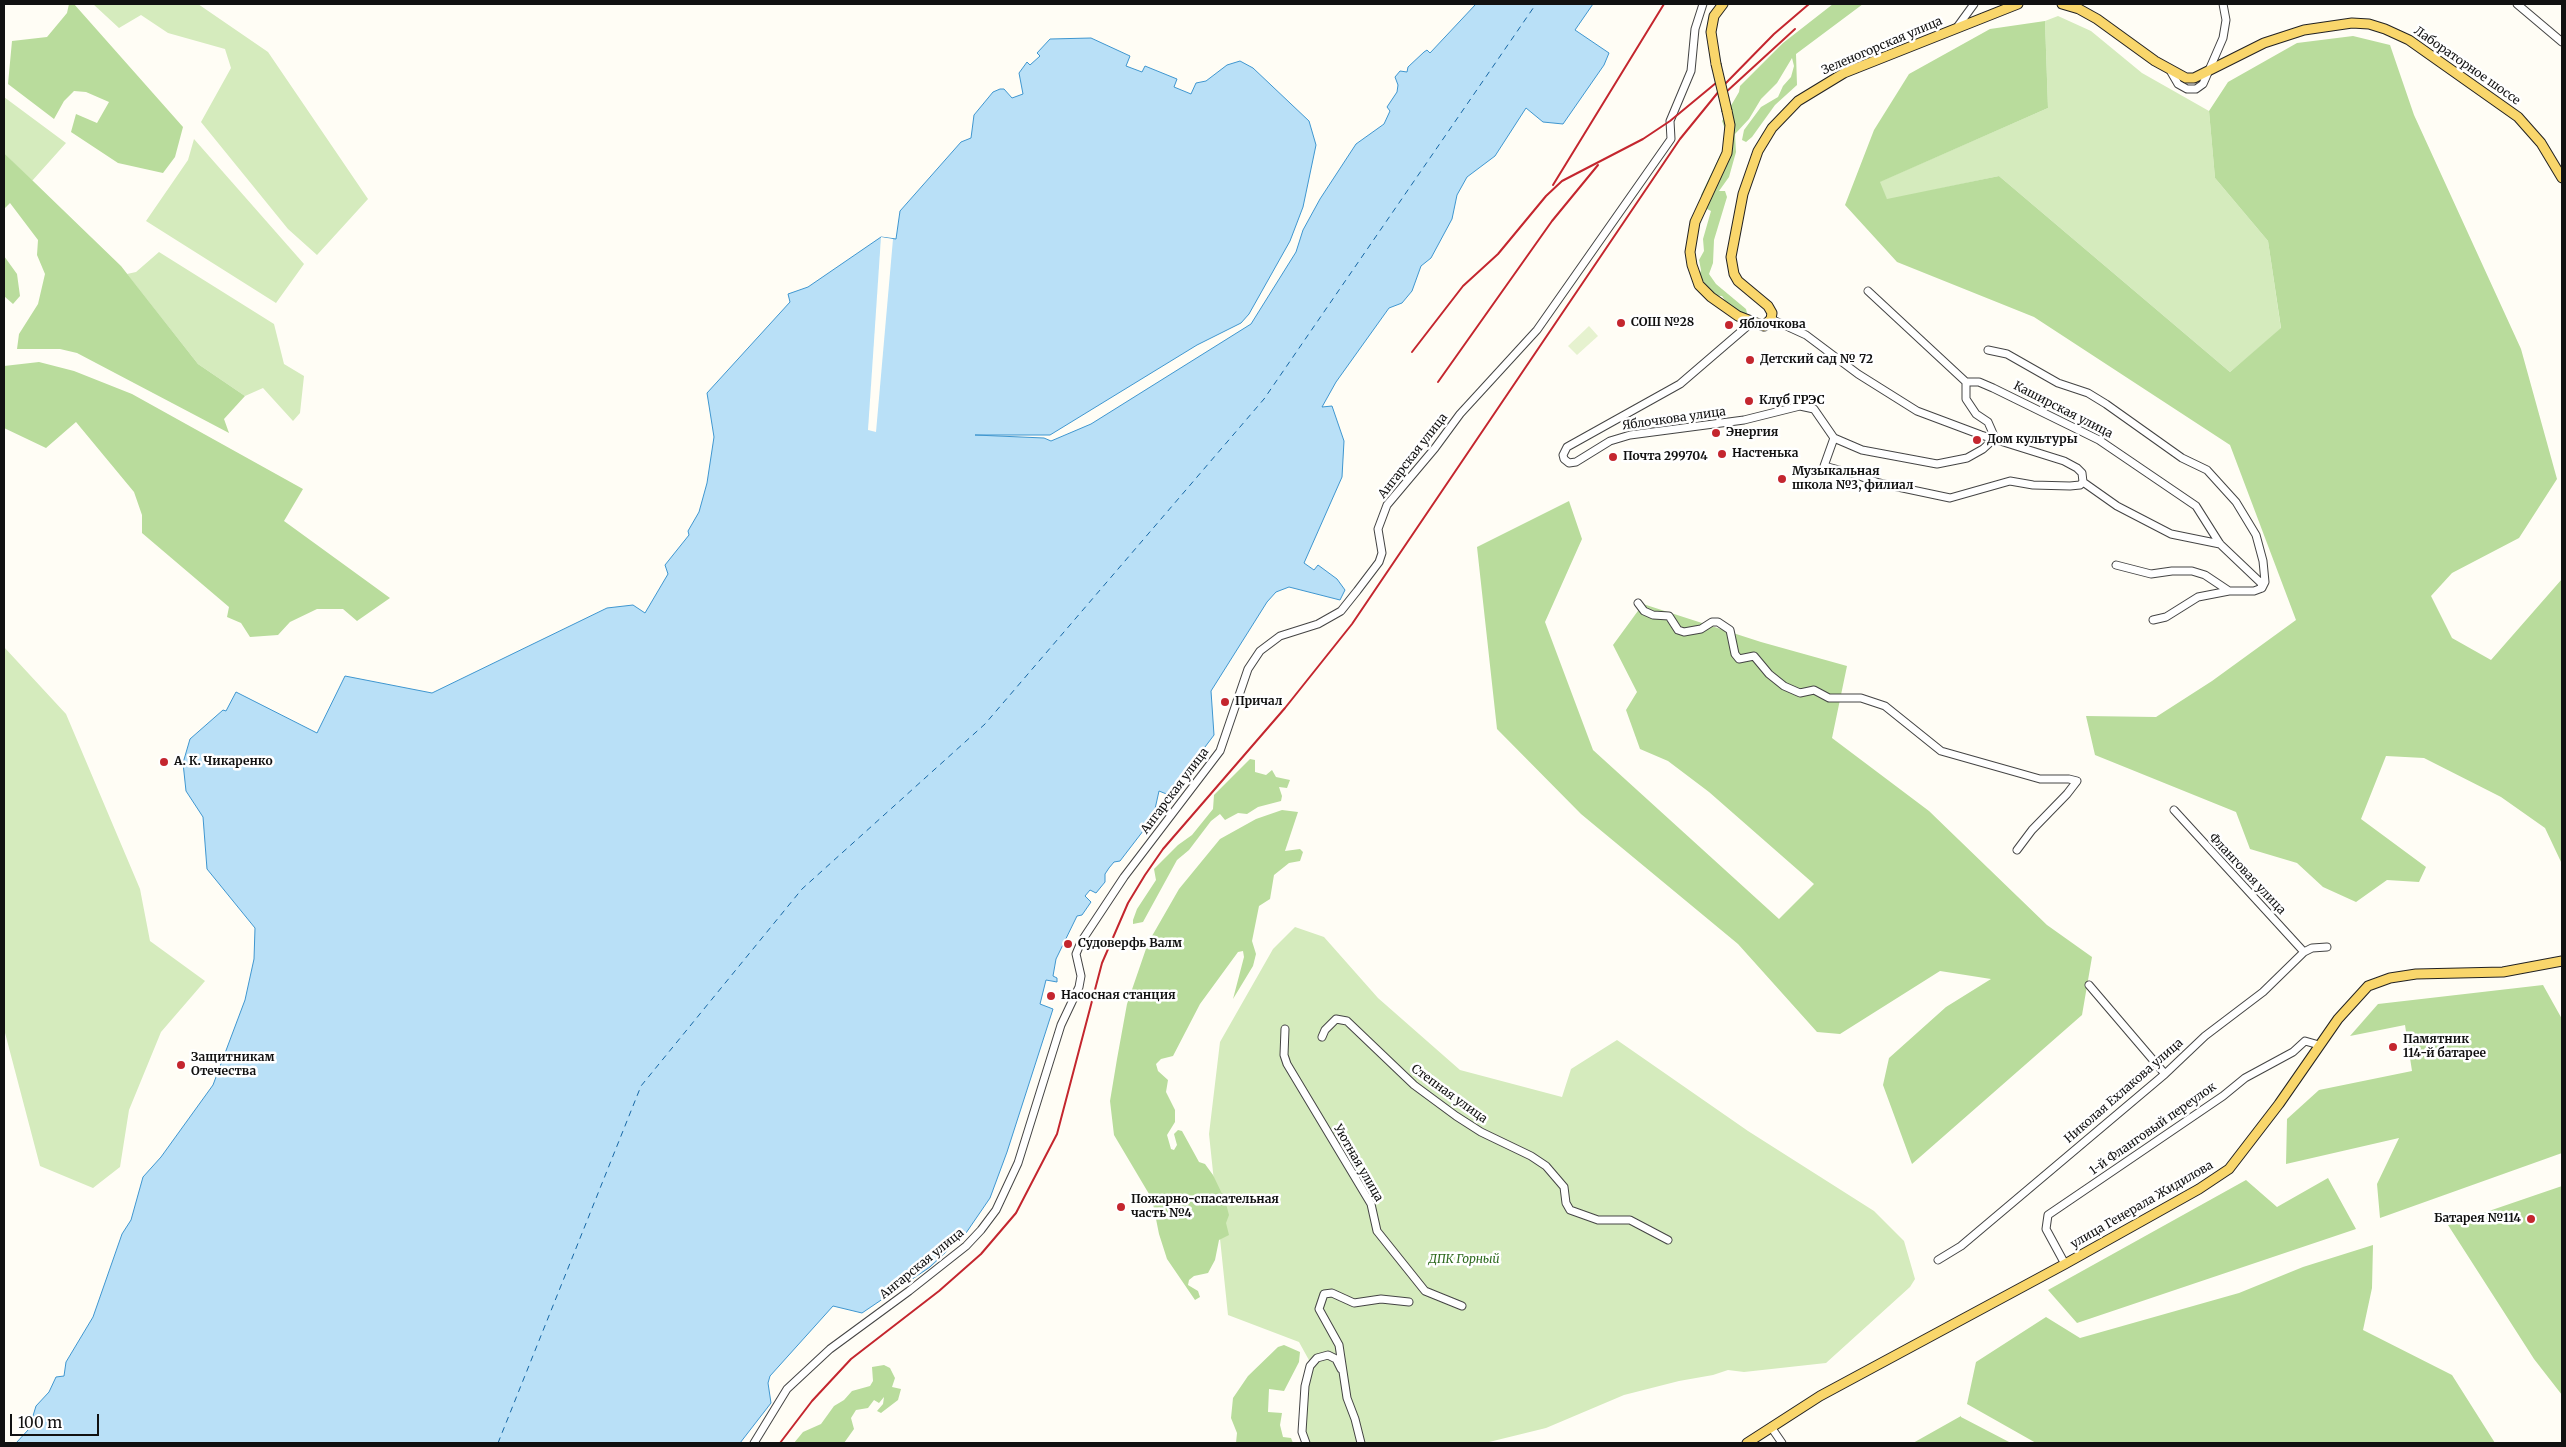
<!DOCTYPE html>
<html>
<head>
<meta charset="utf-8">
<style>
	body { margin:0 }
	#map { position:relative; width:2566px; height:1447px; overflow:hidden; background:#fffdf5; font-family:Merriweather,serif }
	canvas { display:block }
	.frame { position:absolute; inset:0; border:5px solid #111; pointer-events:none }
	.scale { position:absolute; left:10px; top:1414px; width:89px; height:22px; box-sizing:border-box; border:2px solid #111; border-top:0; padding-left:6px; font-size:15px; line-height:18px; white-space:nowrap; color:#111; -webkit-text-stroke:4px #fff; paint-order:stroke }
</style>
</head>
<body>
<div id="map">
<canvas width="2566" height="1447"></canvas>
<div class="frame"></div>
<div class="scale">100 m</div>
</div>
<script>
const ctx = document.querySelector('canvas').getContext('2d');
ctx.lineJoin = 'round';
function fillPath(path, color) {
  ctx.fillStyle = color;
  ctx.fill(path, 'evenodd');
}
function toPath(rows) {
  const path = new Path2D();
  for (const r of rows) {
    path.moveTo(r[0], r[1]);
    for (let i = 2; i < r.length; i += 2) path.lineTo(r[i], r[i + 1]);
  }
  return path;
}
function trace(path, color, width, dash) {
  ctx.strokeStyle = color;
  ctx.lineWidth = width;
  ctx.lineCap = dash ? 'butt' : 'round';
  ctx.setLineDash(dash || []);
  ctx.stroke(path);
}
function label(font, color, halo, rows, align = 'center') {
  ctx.font = font + ' Merriweather,serif';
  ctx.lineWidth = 5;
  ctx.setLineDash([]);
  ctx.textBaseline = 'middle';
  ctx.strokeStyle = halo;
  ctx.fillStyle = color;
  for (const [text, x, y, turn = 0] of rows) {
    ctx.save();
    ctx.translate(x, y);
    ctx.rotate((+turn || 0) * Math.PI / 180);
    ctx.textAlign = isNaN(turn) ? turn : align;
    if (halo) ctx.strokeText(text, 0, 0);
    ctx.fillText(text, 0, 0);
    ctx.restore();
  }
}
fillPath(toPath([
	[93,4,198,4,268,52,368,199,317,255,288,229,201,122,231,68,225,49,168,33,141,15,119,28],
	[2058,16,2091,31,2142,73,2209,111,2215,178,2268,241,2281,329,2230,372,1999,176,1887,200,1879,182,2048,108,2045,21],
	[4,97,66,143,32,181,4,153],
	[194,139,304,264,276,303,146,221,188,160],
	[159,252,274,324,284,364,304,376,300,413,293,421,263,388,245,396,198,364,127,274,136,272],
	[4,647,66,714,140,889,150,941,205,981,161,1032,129,1110,120,1167,93,1188,40,1166,4,1029],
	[1295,927,1324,937,1378,998,1460,1070,1562,1097,1571,1069,1617,1040,1748,1131,1874,1211,1904,1241,1915,1279,1910,1287,1826,1363,1744,1372,1728,1370,1713,1375,1679,1381,1624,1395,1546,1428,1485,1443,1305,1443,1310,1362,1299,1342,1228,1315,1209,1134,1220,1042,1273,949]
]), '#d5ebbd');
fillPath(toPath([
	[69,4,74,4,183,127,175,157,163,173,118,163,71,132,76,114,97,123,109,102,86,92,74,91,64,101,54,119,8,84,12,41,47,37,67,13],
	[1833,4,1863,4,1796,54,1797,85,1775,105,1752,137,1746,142,1742,140,1744,130,1761,107,1778,97,1783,86,1791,77,1794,66,1792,58,1777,83,1761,99,1749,119,1735,134,1736,152,1729,177,1719,191,1725,191,1727,197,1714,240,1713,263,1709,274,1716,284,1746,309,1747,313,1744,316,1730,308,1722,296,1709,295,1702,290,1704,282,1699,276,1701,270,1699,260,1704,251,1703,239,1711,211,1705,208,1701,195,1723,149,1726,132,1722,121,1739,92,1740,86,1783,43],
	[2045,21,2048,108,1880,182,1887,199,1999,176,2230,372,2281,328,2268,241,2215,178,2209,111,2228,82,2297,43,2353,36,2390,45,2414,115,2521,349,2557,479,2519,538,2452,573,2431,596,2452,638,2491,660,2562,579,2562,864,2545,828,2501,797,2424,758,2386,756,2361,819,2426,867,2419,882,2387,880,2356,902,2323,887,2297,863,2250,849,2236,812,2095,755,2086,716,2156,717,2212,681,2296,620,2230,445,2034,317,1897,262,1845,205,1874,130,1909,74,1990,29],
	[4,153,121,266,198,364,245,396,224,419,229,433,77,353,60,349,17,349,19,334,38,304,45,274,37,255,38,240,10,203,4,209],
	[4,256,17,274,20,296,13,304,4,296],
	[39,362,74,371,132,394,303,489,284,521,390,598,357,621,343,609,317,609,290,622,278,635,250,637,241,623,227,617,229,607,142,533,142,515,134,492,76,422,46,448,4,428,4,366],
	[1569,501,1582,539,1545,622,1593,750,1779,919,1814,884,1709,792,1668,761,1640,749,1626,710,1637,692,1613,645,1643,604,1761,642,1847,666,1832,738,1929,811,2047,925,2092,957,2082,1015,1912,1164,1883,1085,1889,1058,1946,1007,1991,979,1940,971,1840,1034,1817,1032,1738,944,1581,814,1497,729,1477,547],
	[1250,759,1255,760,1255,772,1266,775,1272,770,1276,777,1290,780,1287,788,1279,787,1282,796,1281,801,1258,807,1247,814,1238,813,1225,820,1220,814,1211,821,1189,850,1177,860,1143,922,1133,924,1133,920,1137,909,1156,880,1154,869,1178,845,1192,835,1213,809,1214,795],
	[1282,810,1298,812,1285,851,1300,849,1303,852,1300,861,1289,863,1274,875,1270,899,1259,906,1252,941,1256,954,1253,966,1233,999,1244,957,1243,951,1238,952,1200,1004,1173,1056,1161,1059,1156,1064,1158,1071,1168,1080,1166,1092,1175,1110,1175,1122,1167,1135,1171,1149,1174,1150,1177,1145,1174,1134,1178,1130,1182,1131,1199,1162,1205,1164,1213,1175,1225,1200,1229,1215,1226,1223,1229,1235,1219,1240,1215,1260,1208,1273,1194,1276,1189,1280,1188,1285,1198,1291,1200,1297,1195,1300,1167,1259,1159,1234,1152,1199,1114,1135,1110,1101,1117,1059,1127,1004,1148,943,1179,889,1220,839,1256,819],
	[2543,985,2562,1019,2562,1153,2380,1218,2377,1184,2399,1138,2286,1164,2287,1119,2319,1090,2412,1071,2405,1025,2350,1036,2378,1004],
	[2328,1178,2356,1229,2077,1323,2048,1290,2246,1180,2277,1207],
	[2562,1186,2562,1395,2534,1359,2448,1225],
	[2373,1245,2372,1288,2363,1330,2452,1375,2495,1443,2036,1443,1967,1404,1976,1362,2046,1317,2080,1338,2239,1293,2303,1267],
	[1284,1345,1300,1352,1299,1362,1284,1391,1269,1389,1268,1412,1282,1413,1280,1425,1283,1437,1291,1438,1293,1443,1236,1443,1237,1433,1231,1418,1233,1398,1248,1376,1278,1347],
	[884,1365,890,1368,895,1378,892,1387,901,1389,898,1400,881,1413,877,1411,883,1404,884,1397,879,1403,874,1400,868,1408,856,1410,851,1418,854,1429,844,1443,794,1443,803,1432,821,1424,834,1406,844,1400,852,1391,870,1386,873,1381,872,1367],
	[1961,1416,1961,1417,2011,1443,1913,1443]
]), '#b9dc9c');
fillPath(toPath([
	[1589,326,1598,336,1577,355,1568,346]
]), '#e6f2cf');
const water = toPath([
	[1476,4,1593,4,1575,30,1609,53,1604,65,1563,124,1543,122,1526,108,1495,156,1467,177,1457,195,1452,219,1431,258,1421,266,1412,291,1402,303,1389,308,1336,382,1322,407,1332,406,1344,441,1342,477,1304,563,1314,570,1318,565,1337,579,1345,590,1340,600,1289,587,1276,592,1267,602,1211,691,1214,735,1169,795,1159,791,1153,818,1120,861,1114,862,1109,868,1105,874,1105,882,1096,893,1090,890,1085,896,1091,902,1082,915,1077,916,1056,959,1053,976,1057,978,1057,982,1046,980,1040,1004,1053,1009,1007,1152,990,1198,966,1233,930,1267,862,1313,833,1306,770,1376,768,1383,771,1403,740,1443,16,1443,29,1429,36,1406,49,1392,56,1377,64,1376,66,1362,93,1317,122,1234,131,1220,143,1177,161,1157,213,1085,245,1000,254,959,255,928,207,869,203,817,186,791,183,763,190,739,223,710,226,711,236,692,317,733,345,676,432,693,607,608,633,605,645,613,668,574,665,565,689,535,688,531,699,512,707,483,714,437,707,393,790,302,788,294,808,287,881,237,896,239,900,211,961,142,971,138,974,115,993,92,1000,89,1004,89,1012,98,1023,94,1019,73,1027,62,1030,65,1040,56,1037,53,1050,39,1091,38,1130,56,1126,66,1142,72,1145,66,1177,79,1174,87,1191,94,1196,83,1206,81,1227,65,1240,61,1253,68,1309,121,1316,145,1303,207,1290,241,1249,314,1241,323,1197,345,1050,435,975,435,1044,438,1051,441,1091,424,1251,324,1296,252,1303,230,1320,199,1356,144,1384,124,1390,111,1387,107,1397,92,1398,85,1395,77,1400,71,1407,72,1408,67,1424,52,1427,50,1430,53,1476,4]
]);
fillPath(water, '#b9e0f7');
trace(water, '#3f96cf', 1);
fillPath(toPath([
	[881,237,893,239,876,432,868,430]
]), '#fffdf5');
trace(toPath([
	[498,1443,641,1086,802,889,985,724,1264,399,1536,4]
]), '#1768a6', 1, [6, 5]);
const minor = toPath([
	[2517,4,2562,42],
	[1958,26,1974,4],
	[2171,72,2178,84,2187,89,2196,89,2203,84,2223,38,2226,20,2223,4],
	[1868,291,1966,382,1979,382,1993,388,2099,440,2196,506,2220,544,2261,583,2262,588,2254,591,2229,591,2205,575,2192,571,2172,571,2151,574,2116,565],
	[1771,319,1806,335,1858,374,1917,411,1981,435,2064,461,2077,468,2082,473,2083,482,2117,506,2171,534,2220,544],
	[1751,323,1680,384,1567,447,1563,455,1564,459,1569,463,1576,462,1610,441,1630,435,1744,420,1800,406,1814,409,1834,438,1862,450,1937,464,1967,458,1983,449,1995,438],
	[1988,350,2007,354,2058,383,2088,393,2106,404,2182,458,2207,470,2236,502,2256,535,2263,561,2265,582,2262,588],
	[1966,382,1966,399,1976,414,1988,422,1995,438],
	[1834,438,1824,466,1854,474,1879,483,1950,498,2010,481,2033,485,2070,486,2080,485,2083,482],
	[1638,603,1644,611,1653,615,1669,616,1678,630,1684,632,1701,629,1712,622,1718,622,1730,630,1735,654,1739,659,1754,656,1769,674,1784,686,1800,693,1814,690,1829,698,1861,698,1885,706,1941,751,2040,779,2069,779,2077,781,2067,794,2032,830,2017,850],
	[2153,620,2166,617,2198,597,2229,591],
	[2174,810,2304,952],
	[2089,985,2165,1074],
	[1285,1029,1284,1055,1287,1064,1371,1204,1377,1231,1425,1291,1462,1306],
	[1322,1037,1325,1030,1336,1019,1347,1021,1414,1085,1456,1116,1481,1132,1531,1156,1546,1166,1564,1187,1566,1203,1570,1210,1598,1220,1630,1220,1668,1240],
	[1938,1260,1961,1246,2165,1074,2205,1036,2263,992,2304,952,2312,948,2327,947],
	[2065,1264,2046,1229,2048,1215,2223,1096,2245,1078,2293,1052,2305,1041,2319,1045],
	[1771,1427,1782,1443],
	[754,1443,787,1389,830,1349,909,1291,966,1246,981,1230,996,1210,1018,1163,1061,1025,1079,987,1081,976,1076,954,1081,942,1124,877,1220,751,1248,669,1260,651,1280,636,1318,624,1341,611,1357,591,1379,562,1382,553,1378,529,1387,505,1435,448,1460,414,1537,330,1671,139,1670,121,1691,71,1695,29,1703,4],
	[1306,1443,1302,1432,1305,1386,1310,1366,1317,1358,1328,1355,1336,1359,1341,1369],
	[1361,1443,1355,1419,1347,1398,1339,1345,1319,1309,1324,1294,1332,1293,1354,1303,1381,1299,1409,1302]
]);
const major = toPath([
	[2062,4,2079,9,2097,19,2155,61,2186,78,2194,78,2264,43,2304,30,2352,23,2369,24,2385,29,2409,40,2518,117,2541,143,2562,178],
	[1716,64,1711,32,1714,16,1723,4],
	[1727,111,1730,125,1727,153,1695,222,1690,252,1692,265,1699,285,1711,297,1738,316,1764,326,1771,319,1772,313,1768,306,1738,281,1734,274,1731,257,1743,194,1758,151,1772,128,1798,101,1844,73,2018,4],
	[1747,1443,1820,1396,2065,1264,2199,1189,2229,1169,2279,1104,2338,1019,2368,986,2390,978,2416,974,2503,972,2562,961]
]);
trace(minor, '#444', 9);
trace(major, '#222', 11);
trace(minor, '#fff', 7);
trace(major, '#f9d66b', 9);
trace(toPath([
	[1725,93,1795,29],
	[1553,185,1664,4],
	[1412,352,1463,286,1498,254,1546,196,1562,181,1643,139,1670,121,1722,78],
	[1438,382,1552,221,1598,165],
	[780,1443,812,1401,851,1359,939,1291,981,1254,1016,1213,1057,1134,1102,963,1128,903,1145,875,1163,849,1285,708,1352,624,1680,139,1724,85,1774,34,1809,4]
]), '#c4262e', 2);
const majorBridge = toPath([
	[1716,64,1727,111]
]);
trace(majorBridge, '#222', 11, []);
trace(majorBridge, '#f9d66b', 9);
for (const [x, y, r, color] of [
	[1621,323,5,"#c4262e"],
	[1729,325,5,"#c4262e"],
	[1750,360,5,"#c4262e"],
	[1749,401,5,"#c4262e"],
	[1716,433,5,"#c4262e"],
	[1977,440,5,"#c4262e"],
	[1722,454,5,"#c4262e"],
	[1613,457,5,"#c4262e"],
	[1782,479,5,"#c4262e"],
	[1225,702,5,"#c4262e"],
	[164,762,5,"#c4262e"],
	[1068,944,5,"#c4262e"],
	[1051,996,5,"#c4262e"],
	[2393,1047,5,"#c4262e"],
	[181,1065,5,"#c4262e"],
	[1121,1207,5,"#c4262e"],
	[2531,1219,5,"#c4262e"]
]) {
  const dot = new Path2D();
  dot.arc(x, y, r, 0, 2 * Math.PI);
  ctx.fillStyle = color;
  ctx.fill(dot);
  trace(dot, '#fff', 2);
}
label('12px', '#111', '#fff', [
	["Зеленогорская улица",1882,46,-23],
	["Лабораторное шоссе",2467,66,35],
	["Каширская улица",2063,410,27],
	["Яблочкова улица",1674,419,-8],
	["Ангарская улица",1413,456,-52],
	["Ангарская улица",1175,791,-53],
	["Фланговая улица",2247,874,47],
	["Николая Ехлакова улица",2124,1091,-41],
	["Степная улица",1449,1094,36],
	["1-й Фланговый переулок",2153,1129,-35],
	["Уютная улица",1358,1163,60],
	["улица Генерала Жидилова",2142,1205,-30],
	["Ангарская улица",922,1264,-39]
]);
label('bold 12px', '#111', '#fff', [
	["СОШ №28",1631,323],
	["Яблочкова",1739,325],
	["Детский сад № 72",1760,360],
	["Клуб ГРЭС",1759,401],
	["Энергия",1726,433],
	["Дом культуры",1987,440],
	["Настенька",1732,454],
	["Почта 299704",1623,457],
	["Музыкальная",1792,472],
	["школа №3, филиал",1792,486],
	["Причал",1235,702],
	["А. К. Чикаренко",174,762],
	["Судоверфь Валм",1078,944],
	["Насосная станция",1061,996],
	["Памятник",2403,1040],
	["114-й батарее",2403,1054],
	["Защитникам",191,1058],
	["Отечества",191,1072],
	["Пожарно-спасательная",1131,1200],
	["часть №4",1131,1214],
	["Батарея №114",2521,1219,"right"]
], 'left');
label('italic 12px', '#2f6b1f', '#fff', [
	["ДПК Горный",1464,1260]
]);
</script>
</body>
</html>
